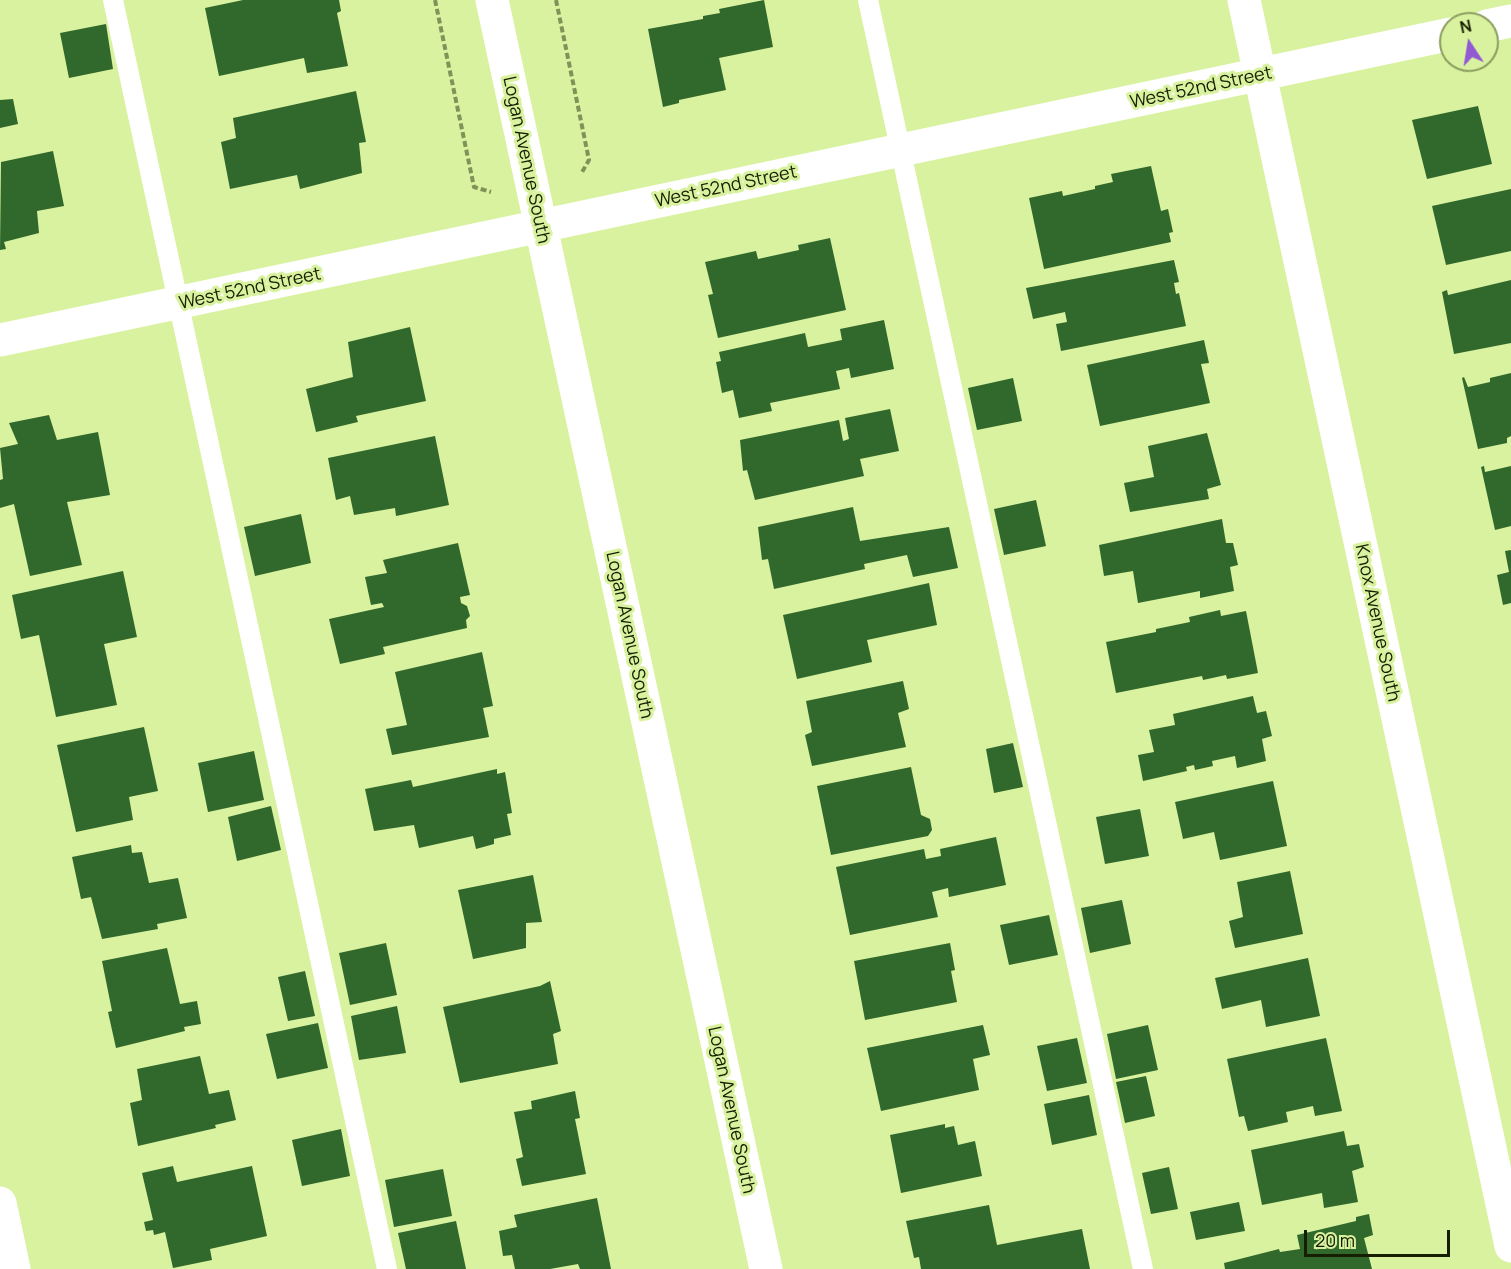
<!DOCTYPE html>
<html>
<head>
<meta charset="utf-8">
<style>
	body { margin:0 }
	#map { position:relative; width:1511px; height:1269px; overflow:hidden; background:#d9f29f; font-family:Manrope,sans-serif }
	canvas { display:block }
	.north { position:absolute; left:1439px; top:12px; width:60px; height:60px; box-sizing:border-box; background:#d9f29f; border:2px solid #8b9d5f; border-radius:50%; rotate:348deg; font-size:16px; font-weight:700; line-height:24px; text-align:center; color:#161e00 }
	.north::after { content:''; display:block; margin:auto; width:21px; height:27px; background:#915ad3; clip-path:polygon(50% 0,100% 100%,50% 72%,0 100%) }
	.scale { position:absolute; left:1304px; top:1230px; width:146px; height:27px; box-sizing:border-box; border:3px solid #161e00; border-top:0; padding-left:8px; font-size:18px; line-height:21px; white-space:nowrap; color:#161e00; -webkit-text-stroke:4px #d9f29f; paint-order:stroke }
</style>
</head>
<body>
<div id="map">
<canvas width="1511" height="1269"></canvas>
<div class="north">N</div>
<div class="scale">20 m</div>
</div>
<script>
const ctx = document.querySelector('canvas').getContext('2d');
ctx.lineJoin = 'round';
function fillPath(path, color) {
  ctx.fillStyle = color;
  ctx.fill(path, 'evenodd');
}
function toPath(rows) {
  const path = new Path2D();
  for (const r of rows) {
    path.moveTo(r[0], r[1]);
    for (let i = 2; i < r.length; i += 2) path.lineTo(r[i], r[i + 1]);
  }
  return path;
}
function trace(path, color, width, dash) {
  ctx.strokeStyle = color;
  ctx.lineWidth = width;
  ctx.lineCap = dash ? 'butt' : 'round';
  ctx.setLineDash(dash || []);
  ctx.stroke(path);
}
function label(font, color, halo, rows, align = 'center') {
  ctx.font = font + ' Manrope,sans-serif';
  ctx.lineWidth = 6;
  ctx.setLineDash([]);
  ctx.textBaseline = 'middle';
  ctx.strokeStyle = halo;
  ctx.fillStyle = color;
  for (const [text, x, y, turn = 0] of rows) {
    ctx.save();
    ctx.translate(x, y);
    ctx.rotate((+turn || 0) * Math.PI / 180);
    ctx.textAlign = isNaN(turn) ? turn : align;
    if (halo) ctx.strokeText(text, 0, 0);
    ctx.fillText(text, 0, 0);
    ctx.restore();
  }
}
fillPath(toPath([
	[243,0,339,0,341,11,337,13,348,66,307,73,304,58,219,76,205,8],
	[764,0,773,47,719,58,726,90,679,100,679,103,663,107,648,29,703,19,703,16,720,13,719,9],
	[106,24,113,69,69,78,60,33],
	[356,91,366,142,359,143,362,173,300,189,297,175,230,189,221,142,236,138,233,118],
	[13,99,18,124,0,128,0,100],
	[1478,106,1492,164,1427,179,1412,120],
	[53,151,64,206,37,211,39,233,4,242,6,249,0,250,1,162],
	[1151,166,1161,211,1168,209,1173,232,1169,233,1171,242,1044,269,1029,198,1062,191,1063,196,1095,189,1095,186,1113,182,1111,174],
	[1511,189,1511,251,1446,265,1432,206],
	[830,238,846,310,718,338,708,295,713,294,705,262,756,251,758,259,799,250,798,245],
	[1174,260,1179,282,1174,283,1176,294,1179,293,1186,326,1061,351,1056,324,1067,322,1065,312,1033,319,1026,288],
	[1511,280,1511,343,1454,354,1442,292,1447,290,1448,295],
	[884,320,894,369,851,378,849,368,836,371,840,389,770,403,772,411,739,418,733,390,722,393,716,362,721,361,719,352,805,333,808,347,842,340,840,329],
	[410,327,426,401,356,416,358,422,316,432,306,389,353,377,348,342],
	[1204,340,1209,363,1201,364,1210,403,1100,426,1087,365],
	[1511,373,1511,436,1507,438,1507,443,1478,449,1462,378,1464,377,1468,387,1490,382,1490,378],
	[1013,378,1022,421,977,430,968,388],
	[890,409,899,451,860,459,864,476,755,500,747,470,743,471,740,440,839,420,843,441,849,439,845,418],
	[49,415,57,440,98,432,110,495,67,502,82,565,30,576,14,504,0,508,0,480,3,479,0,448,18,444,9,423],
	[1207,433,1221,485,1207,489,1209,499,1130,512,1124,483,1154,477,1148,446],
	[435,436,449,505,396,516,395,508,354,515,350,496,336,500,328,458],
	[1484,466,1485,472,1511,466,1511,526,1495,530,1481,467],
	[1036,500,1046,546,1004,555,994,509],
	[853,507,860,541,949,527,958,568,913,577,907,555,864,564,865,569,774,589,768,559,762,560,758,527],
	[301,514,311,563,255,576,244,527],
	[1222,519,1226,543,1233,543,1238,565,1230,567,1234,591,1200,598,1200,591,1138,603,1133,571,1104,576,1099,545],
	[458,543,470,595,460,597,461,603,467,606,470,616,466,620,467,628,383,647,385,654,340,664,329,619,384,607,382,603,371,605,365,577,387,573,383,560],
	[1511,550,1511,603,1503,605,1497,575,1509,572,1505,551],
	[123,571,137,637,104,644,117,705,56,717,39,635,21,639,12,595],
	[929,583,937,625,867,640,872,662,797,679,783,615],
	[1220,610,1221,616,1246,611,1258,673,1227,679,1226,675,1203,680,1202,676,1116,693,1106,642,1156,632,1156,629,1190,622,1189,617],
	[482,652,493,706,483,708,489,737,392,755,386,729,407,725,395,672],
	[903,681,909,709,898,713,906,747,812,766,805,735,812,732,806,701],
	[1253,696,1257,713,1266,711,1272,736,1262,739,1266,761,1237,768,1235,756,1212,761,1213,766,1195,770,1194,765,1186,767,1187,771,1143,781,1138,755,1154,752,1149,730,1175,725,1173,714],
	[144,727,158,791,129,797,133,820,76,832,57,745],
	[1013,743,1023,787,994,793,986,749],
	[254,751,264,800,208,812,198,763],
	[911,767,921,815,930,819,932,830,928,836,831,855,817,786],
	[497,769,497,774,505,772,512,813,507,814,511,835,494,839,494,844,476,849,473,836,419,848,414,825,374,831,365,789,411,780,413,787],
	[1273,781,1287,846,1220,860,1214,832,1183,839,1175,802],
	[271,806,281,850,237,861,228,817],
	[1140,809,1149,856,1105,864,1096,817],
	[996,837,1006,885,949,897,948,888,932,892,938,917,850,935,836,867,924,849,926,859,941,856,940,849],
	[131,845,132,853,142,852,149,883,178,878,187,918,157,924,158,929,102,939,91,897,81,899,72,857],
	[1290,871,1303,934,1235,948,1229,921,1243,917,1237,882],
	[533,875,542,922,526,923,526,948,473,959,458,890],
	[1122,900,1131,944,1090,953,1081,908],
	[1049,915,1058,955,1009,965,1000,925],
	[386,943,397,995,350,1005,339,953],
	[950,943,955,970,951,971,957,1002,865,1020,854,961],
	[167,948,180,1004,197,1001,201,1024,184,1027,185,1031,116,1048,108,1012,112,1011,102,961],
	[1308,958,1320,1016,1266,1027,1261,1000,1222,1009,1215,978],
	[305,971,315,1016,288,1021,278,977],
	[550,981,561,1031,553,1034,558,1064,460,1083,443,1007,540,986],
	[397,1006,406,1053,359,1060,351,1016],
	[318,1023,328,1068,277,1079,266,1034],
	[983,1025,990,1055,973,1059,979,1090,881,1111,867,1048],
	[1148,1025,1158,1070,1116,1079,1107,1034],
	[1077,1038,1087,1083,1047,1091,1037,1046],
	[1326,1038,1342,1111,1315,1116,1313,1106,1286,1112,1288,1122,1248,1131,1244,1116,1239,1117,1227,1059],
	[200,1056,209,1094,229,1090,236,1120,215,1125,216,1128,138,1146,130,1103,142,1100,137,1069],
	[1146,1076,1155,1116,1125,1123,1116,1082],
	[575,1091,580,1118,575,1119,586,1174,522,1186,516,1159,523,1157,514,1112,532,1109,531,1101],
	[1089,1095,1097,1135,1052,1145,1044,1104],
	[945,1124,945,1128,954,1126,958,1145,975,1141,982,1176,901,1193,890,1135],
	[341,1129,350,1176,302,1186,292,1140],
	[1344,1131,1347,1146,1359,1144,1364,1167,1352,1171,1358,1202,1324,1208,1322,1193,1262,1205,1251,1150],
	[173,1166,177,1182,252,1166,267,1236,210,1249,212,1260,173,1268,165,1232,154,1235,153,1230,146,1231,144,1222,153,1220,142,1173],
	[1169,1167,1178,1209,1151,1214,1142,1173],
	[443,1169,452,1216,394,1227,385,1180],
	[597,1198,611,1269,580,1269,578,1264,550,1269,515,1269,512,1255,503,1256,499,1231,517,1227,514,1215],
	[1239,1202,1245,1231,1196,1240,1190,1212],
	[989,1205,997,1245,1082,1229,1090,1269,921,1269,919,1257,914,1258,906,1221],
	[1369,1214,1373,1235,1364,1238,1372,1269,1225,1269,1224,1263,1279,1249,1280,1252,1300,1249,1297,1235,1356,1221,1356,1217],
	[456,1221,466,1269,406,1269,398,1233]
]), '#31682c');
trace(toPath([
	[435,0,474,187,491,192],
	[556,0,589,160,581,174]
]), '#809257', 4, [6, 3]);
trace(toPath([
	[113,0,387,1269],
	[868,0,1143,1269]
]), '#fff', 20);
trace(toPath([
	[492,0,766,1269],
	[1244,0,1511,1246],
	[1487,26,1511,21],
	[0,340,1451,34],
	[0,1203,14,1269]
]), '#fff', 33);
label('18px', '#161e00', '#d9f29f', [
	["West 52nd Street",1201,88,-12],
	["Logan Avenue South",526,160,78],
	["West 52nd Street",726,187,-12],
	["West 52nd Street",250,289,-12],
	["Knox Avenue South",1377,623,78],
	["Logan Avenue South",629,635,78],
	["Logan Avenue South",731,1110,78]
]);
</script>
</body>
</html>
